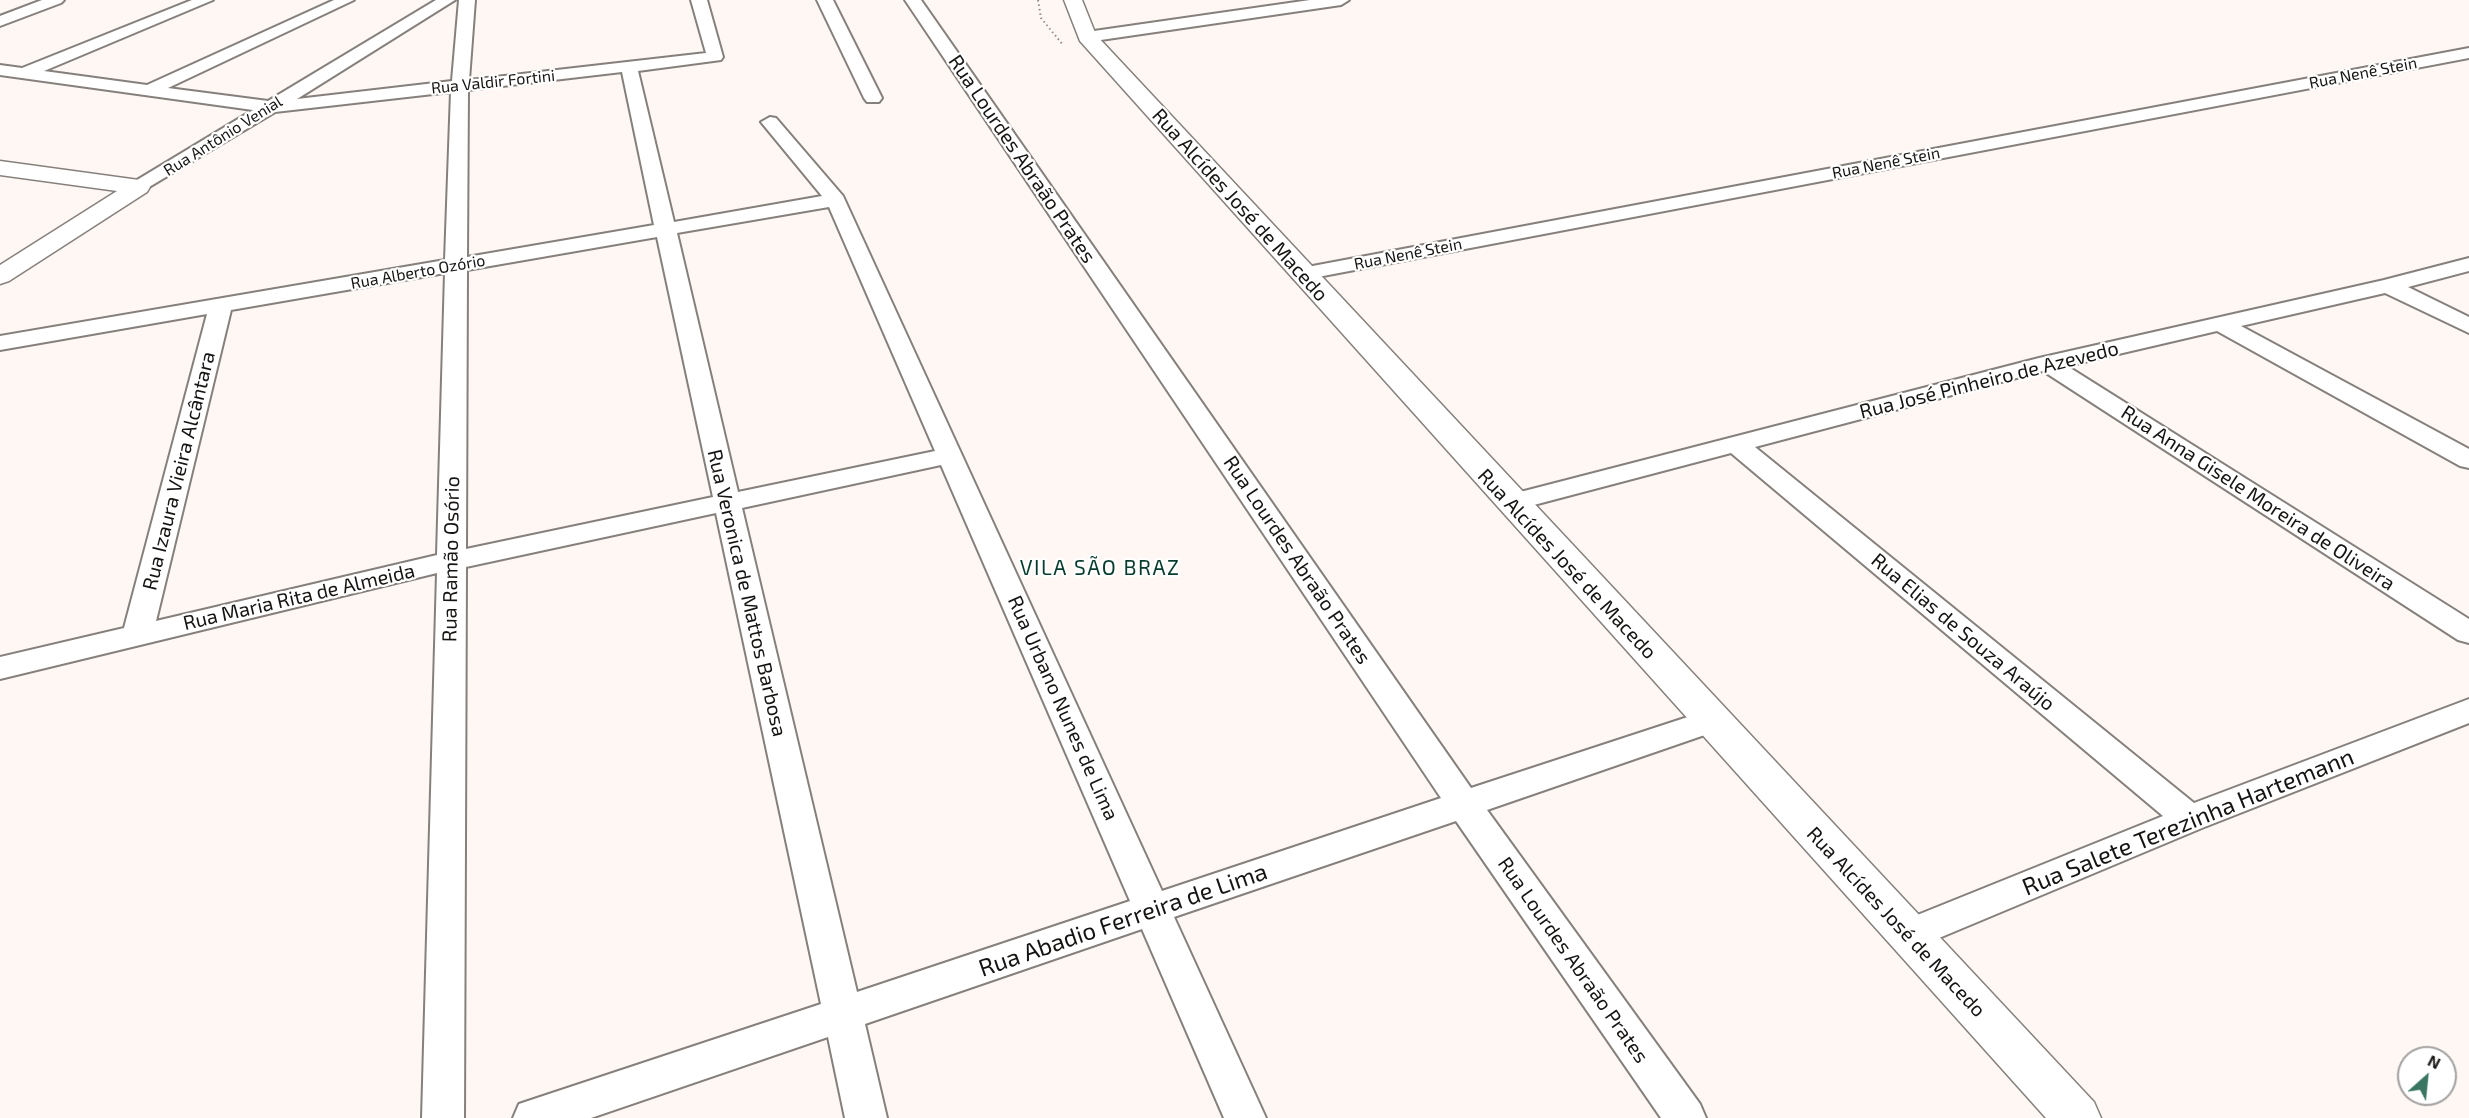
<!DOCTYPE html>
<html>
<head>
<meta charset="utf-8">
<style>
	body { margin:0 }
	#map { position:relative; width:2469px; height:1118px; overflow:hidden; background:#fef7f3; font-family:"Exo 2",sans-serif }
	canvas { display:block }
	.north { position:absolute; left:2397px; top:1046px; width:60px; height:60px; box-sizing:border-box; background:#fff; border:2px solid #a2a1a0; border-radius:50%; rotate:27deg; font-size:16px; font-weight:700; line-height:24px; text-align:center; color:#161412 }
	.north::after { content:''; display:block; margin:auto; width:21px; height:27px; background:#397560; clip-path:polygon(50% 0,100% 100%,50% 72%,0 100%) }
</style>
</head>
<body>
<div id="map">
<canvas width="2469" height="1118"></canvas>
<div class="north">N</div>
</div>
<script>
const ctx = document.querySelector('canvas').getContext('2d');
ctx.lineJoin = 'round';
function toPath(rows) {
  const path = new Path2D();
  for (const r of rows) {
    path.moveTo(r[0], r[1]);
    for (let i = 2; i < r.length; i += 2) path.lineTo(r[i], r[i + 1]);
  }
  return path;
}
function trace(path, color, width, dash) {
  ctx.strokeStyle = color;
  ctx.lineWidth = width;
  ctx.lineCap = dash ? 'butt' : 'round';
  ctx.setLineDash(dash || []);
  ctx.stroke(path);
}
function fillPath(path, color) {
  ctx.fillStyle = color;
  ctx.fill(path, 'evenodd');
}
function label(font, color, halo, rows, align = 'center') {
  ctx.font = font + ' "Exo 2",sans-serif';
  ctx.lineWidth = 4.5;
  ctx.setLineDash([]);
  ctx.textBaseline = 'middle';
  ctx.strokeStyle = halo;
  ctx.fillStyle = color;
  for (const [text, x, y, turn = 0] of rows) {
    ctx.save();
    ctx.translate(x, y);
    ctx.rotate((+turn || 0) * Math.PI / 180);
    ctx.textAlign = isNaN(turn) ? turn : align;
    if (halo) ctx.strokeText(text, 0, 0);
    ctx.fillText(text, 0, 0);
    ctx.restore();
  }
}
const minor = toPath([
	[42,0,64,0,61,3,0,26,0,16,42,0],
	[192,0,213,0,44,71,147,85,334,0,354,0,168,88,268,101,436,0,455,0,297,99,452,81,459,0,475,0,469,80,706,53,691,0,707,0,723,57,721,60,638,71,674,222,822,196,761,122,770,117,776,118,843,196,1162,891,1441,798,905,0,921,0,1471,788,1700,713,1711,709,1722,713,1727,721,1722,729,1487,810,1700,1104,1706,1118,1661,1118,1456,821,1174,917,1266,1118,1224,1118,1142,929,865,1024,887,1118,845,1118,828,1037,591,1118,513,1118,519,1104,534,1099,821,1004,716,513,466,567,464,1118,422,1118,437,573,0,679,0,657,124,628,207,314,0,350,0,336,445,260,451,92,275,112,139,193,132,191,129,187,132,183,253,110,0,75,0,65,22,68,192,0],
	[622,72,654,225,467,257,468,90,622,72],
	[829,207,935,451,738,492,677,233,829,207],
	[657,237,713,497,466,549,467,270,657,237],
	[445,273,437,555,156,621,231,310,445,273],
	[941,465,1130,901,857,992,742,508,941,465],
	[817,0,833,0,882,98,879,102,867,102,864,98,817,0],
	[1310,0,1349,0,1341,5,1087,42,1079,37,1087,32,1310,0],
	[2469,48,2469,58,1302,280,1294,279,1291,274,1294,269,1302,268,2469,48],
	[2469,258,2469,271,2408,287,2469,317,2469,333,2385,293,2241,326,2469,449,2469,468,2460,466,2217,331,2067,366,2469,619,2469,643,2458,640,2043,371,1755,447,2194,803,2469,699,2469,723,2202,828,1908,951,1895,946,1889,935,1895,924,2163,816,1731,453,1511,511,1501,509,1497,503,1501,497,2039,358,2384,280,2469,258]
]);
const tertiary = toPath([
	[1064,0,1082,0,1096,35,2094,1102,2101,1118,2046,1118,1080,41,1064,0],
	[0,161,139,180,147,182,150,187,147,192,9,281,0,284,0,265,117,191,0,175,0,161]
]);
trace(minor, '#86807c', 4);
trace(tertiary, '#86807c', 3);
trace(toPath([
	[1038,0,1041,18,1063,45]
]), '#908b88', 2, [1.5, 3]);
fillPath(minor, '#fff');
fillPath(tertiary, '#fff');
label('16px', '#161412', '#fff', [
	["Rua Nenê Stein",2363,73,-11],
	["Rua Valdir Fortini",493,82,-6],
	["Rua Antônio Venial",223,136,-32],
	["Rua Nenê Stein",1886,163,-11],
	["Rua Nenê Stein",1408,254,-11],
	["Rua Alberto Ozório",418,272,-10]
]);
label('20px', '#161412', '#fff', [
	["Rua Lourdes Abraão Prates",1022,159,56],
	["Rua Alcídes José de Macedo",1240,205,48],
	["Rua José Pinheiro de Azevedo",1989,380,-14],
	["Rua Izaura Vieira Alcântara",179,471,-76],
	["Rua Anna Gisele Moreira de Oliveira",2258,498,33],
	["Rua Ramão Osório",451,559,-89],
	["Rua Lourdes Abraão Prates",1297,560,56],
	["Rua Alcídes José de Macedo",1567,564,47],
	["Rua Veronica de Mattos Barbosa",747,593,77],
	["Rua Maria Rita de Almeida",299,597,-13],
	["Rua Elias de Souza Araújo",1963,632,40],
	["Rua Urbano Nunes de Lima",1063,708,66],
	["Rua Alcídes José de Macedo",1896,922,47],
	["Rua Lourdes Abraão Prates",1573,960,55]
]);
ctx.letterSpacing = '1.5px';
label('21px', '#073c2d', '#fff', [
	["VILA SÃO BRAZ",1100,568]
]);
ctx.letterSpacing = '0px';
label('24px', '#161412', '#fff', [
	["Rua Salete Terezinha Hartemann",2188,822,-22],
	["Rua Abadio Ferreira de Lima",1123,920,-19]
]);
</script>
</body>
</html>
